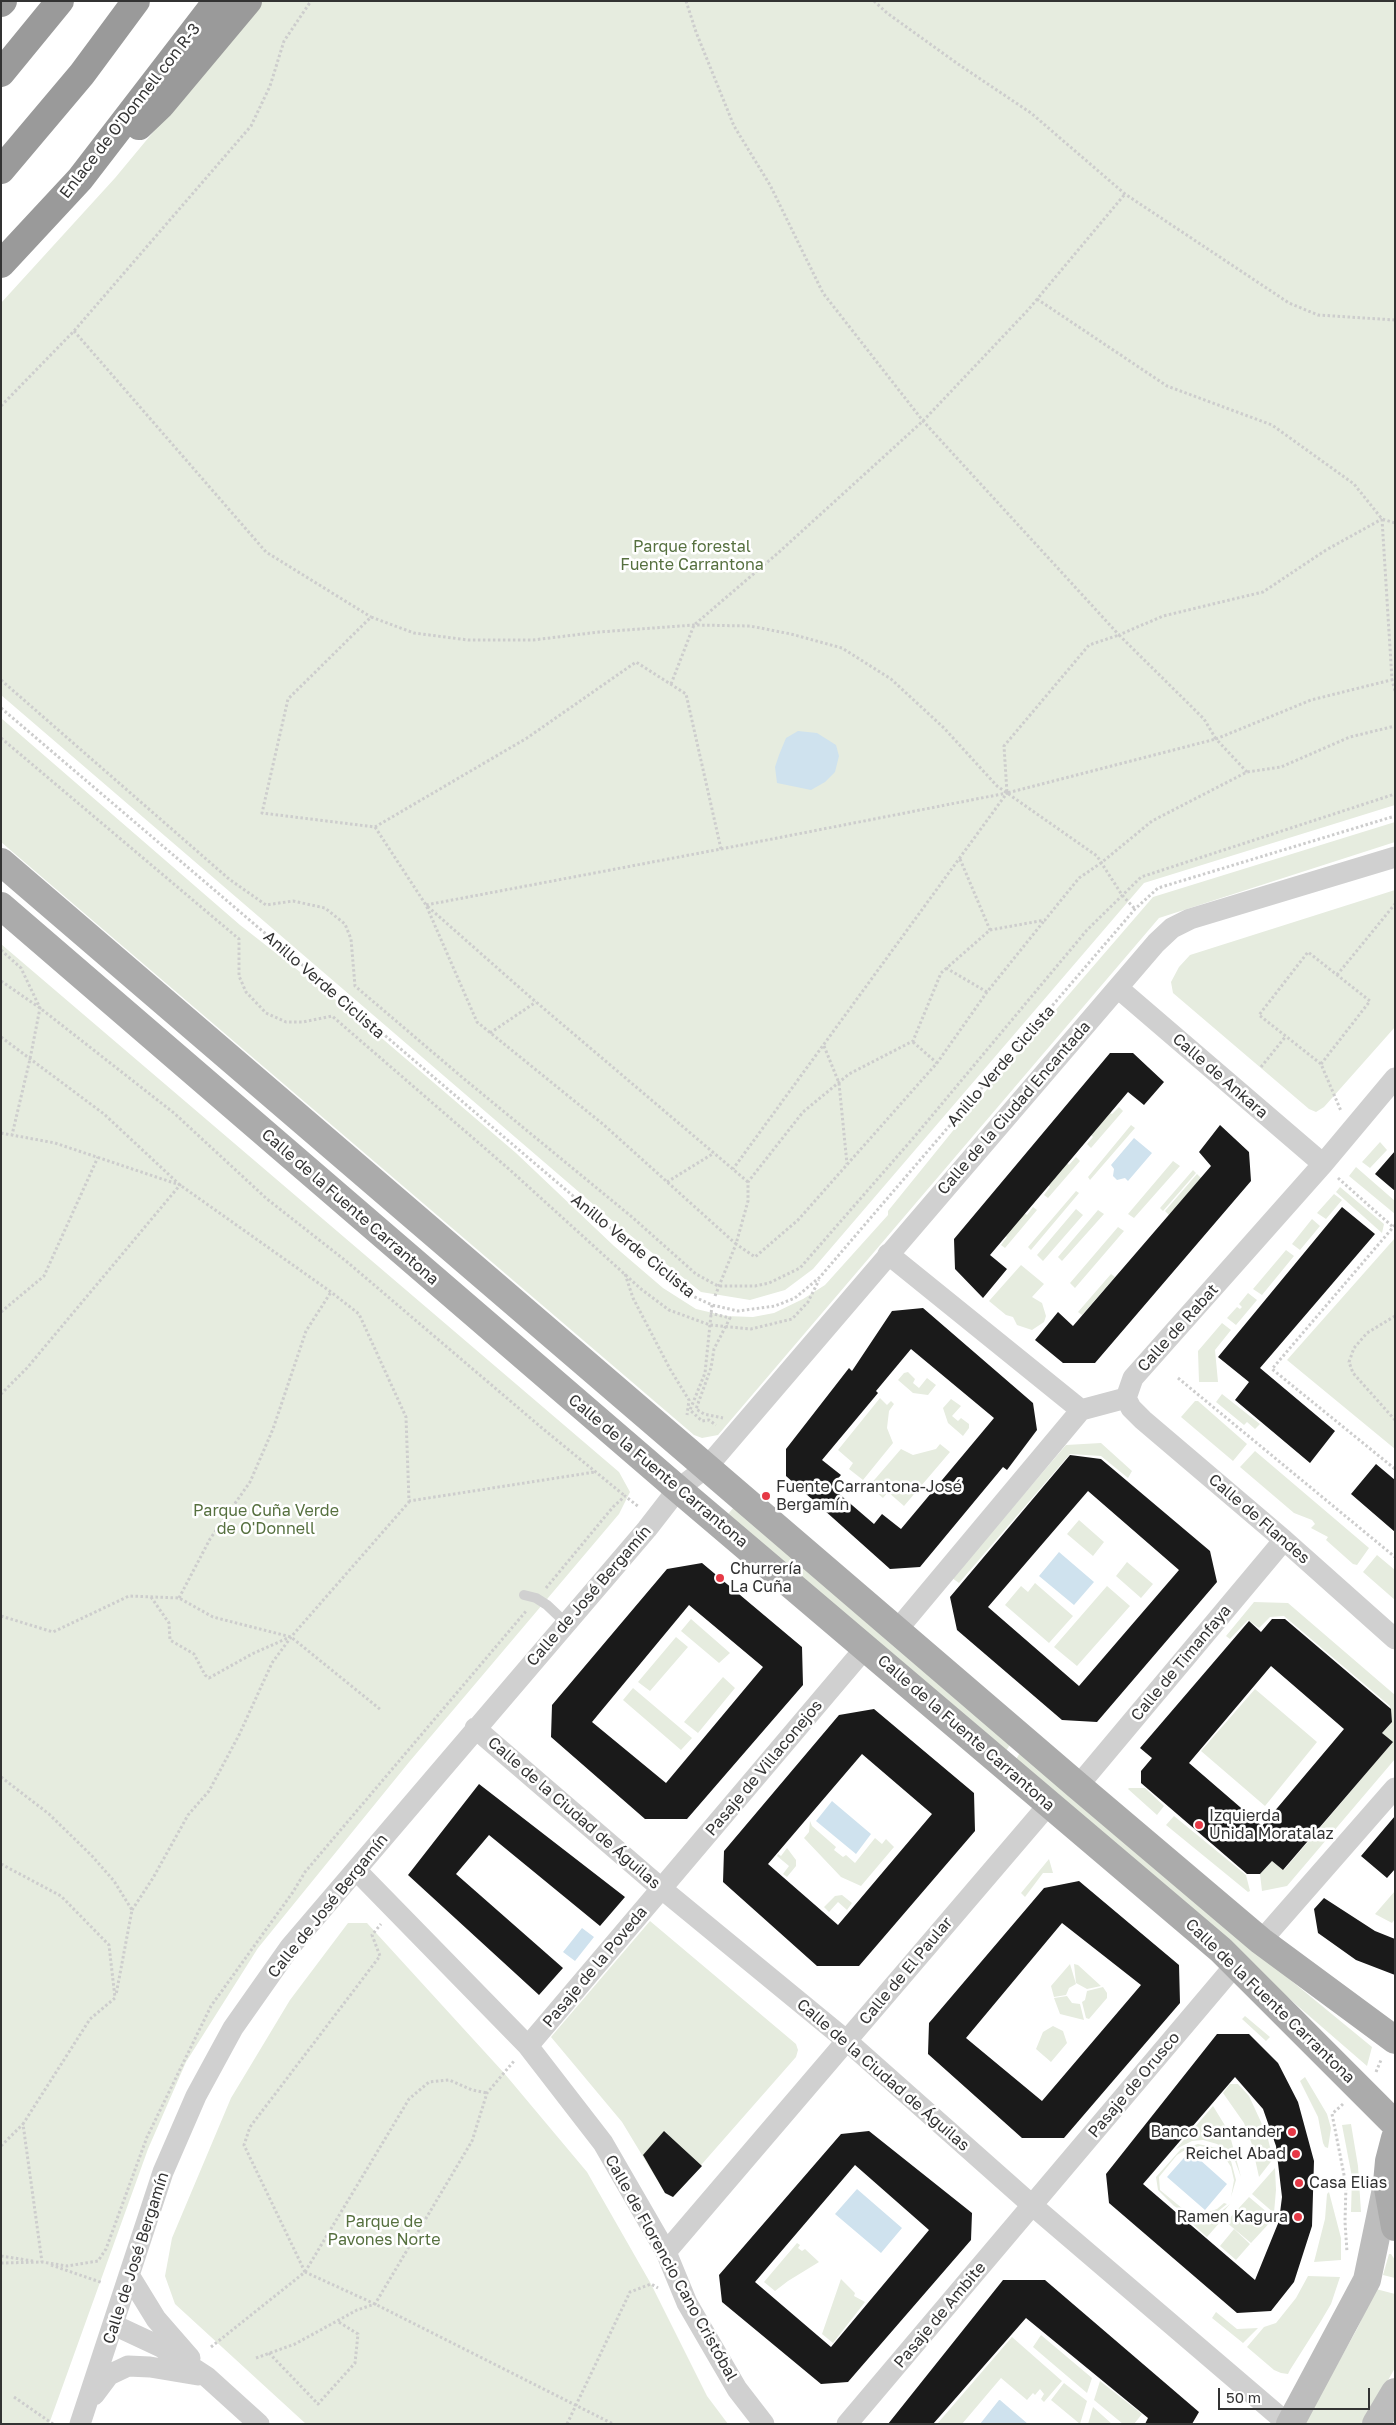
<!DOCTYPE html>
<html>
<head>
<meta charset="utf-8">
<style>
	body { margin:0 }
	#map { position:relative; width:1396px; height:2425px; overflow:hidden; background:#fff; font-family:"Golos Text",sans-serif }
	canvas { display:block }
	.frame { position:absolute; inset:0; border:2px solid #333; pointer-events:none }
	.scale { position:absolute; left:1218px; top:2388px; width:152px; height:22px; box-sizing:border-box; border:2px solid #333; border-top:0; padding-left:6px; font-size:15px; line-height:18px; white-space:nowrap; color:#333; -webkit-text-stroke:4px #fff; paint-order:stroke }
</style>
</head>
<body>
<div id="map">
<canvas width="1396" height="2425"></canvas>
<div class="frame"></div>
<div class="scale">50 m</div>
</div>
<script>
const ctx = document.querySelector('canvas').getContext('2d');
ctx.lineJoin = 'round';
function fillPath(path, color) {
  ctx.fillStyle = color;
  ctx.fill(path, 'evenodd');
}
function toPath(rows) {
  const path = new Path2D();
  for (const r of rows) {
    path.moveTo(r[0], r[1]);
    for (let i = 2; i < r.length; i += 2) path.lineTo(r[i], r[i + 1]);
  }
  return path;
}
function trace(path, color, width, dash) {
  ctx.strokeStyle = color;
  ctx.lineWidth = width;
  ctx.lineCap = dash ? 'butt' : 'round';
  ctx.setLineDash(dash || []);
  ctx.stroke(path);
}
function label(font, color, halo, rows, align = 'center') {
  ctx.font = font + ' "Golos Text",sans-serif';
  ctx.lineWidth = 5;
  ctx.setLineDash([]);
  ctx.textBaseline = 'middle';
  ctx.strokeStyle = halo;
  ctx.fillStyle = color;
  for (const [text, x, y, turn = 0] of rows) {
    ctx.save();
    ctx.translate(x, y);
    ctx.rotate((+turn || 0) * Math.PI / 180);
    ctx.textAlign = isNaN(turn) ? turn : align;
    if (halo) ctx.strokeText(text, 0, 0);
    ctx.fillText(text, 0, 0);
    ctx.restore();
  }
}
fillPath(toPath([
	[262,1,1395,1,1395,805,1144,883,813,1269,785,1290,750,1300,701,1292,615,1223,1,695,1,303,115,178],
	[1,718,240,925,350,1011,516,1153,614,1246,663,1288,696,1309,726,1316,753,1317,774,1313,803,1299,825,1285,888,1215,888,1211,977,1101,1153,897,1395,822,1395,842,1159,918,718,1435,702,1438,694,1435,1,842],
	[1395,890,1395,1027,1324,1107,1316,1112,1309,1109,1173,993,1171,982,1179,967,1190,955],
	[1,944,619,1472,630,1492,619,1514,410,1761,258,1948,186,2062,148,2149,49,2424,1,2424],
	[1119,1107,1123,1111,1091,1148,1087,1144,1093,1137,1091,1135,1110,1113,1112,1114],
	[1131,1125,1135,1128,1090,1180,1088,1177],
	[1380,1142,1387,1150,1370,1168,1362,1162],
	[1076,1157,1080,1161,1048,1198,1044,1195,1050,1187,1048,1185,1067,1163,1069,1165],
	[1173,1161,1180,1166,1134,1218,1128,1214],
	[1356,1167,1395,1201,1395,1214,1349,1176],
	[1193,1170,1196,1173,1163,1211,1160,1208],
	[1197,1174,1201,1178,1169,1215,1165,1211],
	[1340,1187,1384,1224,1382,1233,1336,1192],
	[1076,1191,1079,1193,1031,1250,1028,1247],
	[1334,1194,1342,1200,1326,1219,1317,1213],
	[1033,1207,1037,1210,1005,1248,1001,1245,1007,1237,1004,1235,1024,1213,1027,1215],
	[1076,1209,1083,1215,1043,1261,1037,1255],
	[1098,1210,1104,1214,1062,1261,1058,1257],
	[1312,1219,1320,1226,1300,1250,1292,1244],
	[1118,1227,1124,1231,1075,1288,1070,1283],
	[1395,1238,1395,1449,1287,1360],
	[1286,1250,1294,1256,1262,1295,1253,1289],
	[1021,1265,1044,1284,1032,1297,1042,1303,1046,1316,1044,1322,1032,1330,1017,1325,1013,1317,1006,1315,989,1301],
	[1111,1274,1115,1277,1082,1315,1078,1312],
	[1248,1293,1257,1300,1236,1325,1227,1318,1237,1307,1240,1309,1242,1307,1239,1304],
	[1222,1323,1231,1330,1215,1350,1218,1382,1199,1382,1198,1351],
	[908,1372,915,1379,913,1383,919,1388,927,1378,936,1385,928,1395,913,1393,898,1380,904,1373],
	[1222,1394,1260,1424,1255,1429,1247,1422,1244,1425,1216,1402],
	[880,1398,887,1405,891,1401,894,1404,889,1411,887,1428,893,1443,863,1480,849,1469,853,1463,838,1450],
	[951,1399,961,1406,952,1416,958,1421,961,1418,969,1424,969,1428,963,1436,948,1423,943,1408],
	[1195,1401,1198,1401,1247,1444,1233,1461,1181,1417],
	[1101,1443,1132,1471,1128,1478,1101,1456,1070,1454,959,1583,952,1578,1066,1445],
	[940,1444,950,1452,904,1506,888,1492,883,1498,869,1486,901,1449,913,1455,936,1449],
	[1255,1451,1369,1548,1357,1565,1353,1564,1326,1540,1328,1537,1311,1528,1315,1524,1312,1520,1294,1513,1240,1467],
	[735,1506,1011,1743,1006,1751,728,1514],
	[1079,1520,1104,1542,1093,1556,1067,1534],
	[1377,1555,1395,1570,1395,1600,1363,1572],
	[1127,1562,1153,1584,1141,1598,1116,1576],
	[1035,1583,1073,1616,1049,1643,1005,1605,1021,1586,1028,1592],
	[1107,1586,1130,1606,1077,1666,1054,1647],
	[1254,1602,1288,1603,1395,1695,1395,1759,1287,1886,1262,1891,1260,1874,1272,1861,1284,1870,1392,1743,1382,1733,1392,1722,1390,1706,1284,1616,1270,1617,1259,1628,1248,1620,1230,1639,1226,1636],
	[691,1619,730,1653,719,1663,681,1631],
	[676,1637,688,1647,650,1691,638,1682],
	[723,1677,735,1688,698,1733,684,1722],
	[633,1688,692,1738,681,1750,623,1700],
	[1255,1689,1317,1742,1265,1806,1201,1751],
	[1021,1751,1277,1969,1372,2047,1367,2066,1015,1761],
	[1129,1788,1145,1788,1164,1806,1157,1815,1128,1789],
	[1174,1816,1246,1875,1250,1891,1248,1892,1166,1825],
	[810,1821,812,1826,836,1847,834,1850,843,1857,846,1855,855,1863,875,1838,882,1844,886,1839,894,1847,861,1886,841,1877,804,1838,809,1832],
	[787,1848,796,1860,796,1866,787,1877,783,1874,789,1866,777,1856,778,1854,781,1856],
	[1049,1859,1053,1873,1043,1873,1025,1897,1021,1893],
	[1395,1891,1395,1919,1392,1923,1375,1914],
	[842,1895,852,1903,847,1910,838,1902,829,1912,824,1907,835,1896],
	[650,1921,796,2044,798,2050,796,2057,673,2197,665,2193,622,2122,551,2037],
	[348,1923,367,1923,504,2073,587,2172,651,2284,707,2396,728,2424,306,2424,175,2304,165,2276,172,2238,231,2098,290,2000],
	[1070,1964,1076,1984,1069,1988,1066,1995,1054,1997,1051,1986],
	[1074,1964,1078,1965,1101,1986,1087,1989,1076,1983],
	[1103,1987,1107,1993,1107,1998,1089,2019,1086,2018,1082,2002,1085,2000,1087,1991],
	[1067,1996,1072,2003,1080,2004,1084,2020,1060,2014,1054,1998],
	[1245,2016,1270,2037,1266,2041,1242,2019],
	[1053,2026,1063,2031,1067,2043,1051,2062,1036,2049,1043,2032],
	[1305,2077,1327,2114,1331,2128,1328,2148,1325,2147,1323,2143,1318,2117,1300,2081],
	[1230,2084,1238,2084,1249,2096,1267,2135,1273,2159,1259,2177,1253,2150,1254,2150,1244,2123,1223,2093],
	[1213,2106,1229,2132,1241,2177,1235,2161,1225,2149,1217,2144,1203,2140,1192,2141,1176,2149],
	[1351,2124,1358,2166,1361,2212,1351,2212,1352,2177,1342,2125],
	[1198,2144,1217,2148,1231,2161,1236,2180,1231,2197,1234,2180,1231,2167,1224,2156,1212,2148,1200,2146,1185,2150,1177,2155,1159,2177,1160,2190,1183,2209,1190,2211,1206,2213,1217,2209,1224,2203,1227,2204,1217,2212,1202,2216,1187,2214,1174,2206,1158,2190,1156,2177,1181,2149],
	[1275,2168,1276,2190,1274,2213,1252,2194],
	[1329,2192,1341,2238,1341,2260,1314,2262,1325,2219,1327,2194],
	[1249,2197,1274,2218,1251,2243,1226,2222],
	[1230,2204,1218,2218,1221,2221,1207,2237,1178,2211,1190,2217,1205,2218,1218,2214],
	[1234,2229,1250,2244,1236,2260,1220,2246],
	[797,2243,800,2245,798,2248,802,2251,805,2249,819,2262,788,2281,775,2291,764,2282],
	[1389,2254,1391,2254,1395,2260,1395,2278,1383,2275],
	[1308,2276,1340,2277,1331,2304,1321,2321,1290,2370,1288,2374,1281,2373,1274,2370,1247,2347,1264,2327,1276,2323,1296,2298],
	[841,2279,855,2293,854,2296,865,2302,833,2343,822,2334],
	[1376,2289,1395,2294,1395,2368,1363,2424,1304,2424,1357,2329],
	[1216,2312,1237,2329,1258,2328,1243,2343,1212,2318],
	[1041,2335,1092,2378,1087,2393,1033,2347],
	[1012,2337,1062,2381,1044,2402,1041,2399,1044,2394,1040,2389,1035,2395,1033,2393,1027,2400,1001,2378,962,2424,937,2424],
	[1100,2381,1142,2414,1134,2424,1123,2424,1094,2400],
	[1064,2383,1087,2401,1080,2424,1051,2400],
	[1093,2407,1112,2424,1088,2424]
]), '#e6ecdf');
fillPath(toPath([
	[798,731,817,733,836,745,839,756,835,772,825,782,811,790,777,783,775,767,779,755,786,738],
	[1134,1138,1152,1153,1128,1181,1125,1178,1117,1180,1113,1176,1114,1169,1111,1165],
	[1059,1552,1094,1582,1074,1605,1039,1576],
	[832,1801,871,1834,856,1854,816,1821],
	[582,1928,594,1937,575,1961,563,1952],
	[1190,2151,1227,2184,1205,2210,1167,2177],
	[857,2189,902,2228,881,2253,835,2214],
	[999,2400,1000,2400,1028,2424,980,2424]
]), '#cfe2ee');
fillPath(toPath([
	[1110,1053,1133,1053,1164,1082,1144,1105,1128,1092,990,1255,1007,1269,983,1298,955,1269,954,1239],
	[1220,1125,1249,1152,1251,1181,1095,1363,1063,1363,1035,1340,1058,1312,1073,1326,1211,1166,1199,1152],
	[1395,1151,1395,1191,1375,1174],
	[1342,1207,1375,1234,1260,1368,1335,1431,1310,1463,1235,1400,1249,1382,1218,1357],
	[923,1308,1033,1403,1037,1430,1007,1470,1003,1467,920,1567,890,1569,786,1476,786,1449,849,1368,852,1371,892,1311],
	[911,1349,994,1418,901,1529,882,1514,874,1524,831,1487,841,1475,822,1460,878,1393,876,1391],
	[1070,1455,1101,1459,1210,1551,1217,1582,1097,1722,1062,1720,957,1630,950,1597],
	[1088,1491,1179,1570,1079,1686,988,1607],
	[1376,1464,1395,1480,1395,1532,1351,1494],
	[702,1563,802,1647,803,1685,687,1819,645,1819,551,1737,552,1705,667,1569],
	[689,1605,763,1667,666,1783,592,1722],
	[1272,1619,1285,1619,1391,1709,1392,1722,1382,1733,1393,1742,1283,1870,1272,1861,1260,1874,1247,1874,1141,1783,1141,1771,1152,1758,1140,1748,1249,1621,1261,1632],
	[1271,1666,1344,1729,1262,1826,1189,1763],
	[874,1709,974,1793,975,1831,859,1966,817,1966,723,1882,724,1851,839,1715],
	[862,1754,932,1814,838,1925,768,1864],
	[479,1784,625,1897,600,1926,489,1835,456,1874,563,1968,539,1995,408,1875],
	[1395,1816,1395,1869,1387,1878,1361,1856],
	[1079,1881,1179,1965,1180,2003,1064,2138,1022,2138,928,2054,929,2023,1044,1888],
	[1062,1923,1141,1985,1042,2101,966,2038],
	[1324,1898,1375,1931,1395,1939,1395,1975,1356,1960,1318,1933,1314,1909],
	[1217,2034,1249,2034,1278,2063,1298,2102,1314,2161,1312,2226,1294,2282,1271,2311,1237,2313,1109,2203,1106,2174],
	[1235,2077,1263,2109,1276,2146,1282,2197,1279,2221,1255,2280,1143,2184],
	[664,2131,702,2166,673,2197,665,2193,643,2155],
	[869,2131,972,2213,971,2240,848,2382,821,2384,722,2302,719,2275,841,2134],
	[855,2165,929,2230,831,2347,755,2282],
	[1003,2280,1045,2280,1199,2412,1192,2424,1145,2424,1148,2418,1026,2318,933,2424,888,2424]
]), '#1a1a1a');
trace(toPath([
	[686,1,696,32,734,126,770,185,823,293,923,421,1119,635,1163,616,1263,592,1326,550,1382,519],
	[874,1,887,13,958,64,1031,113,1125,194,1289,303,1318,315,1395,320],
	[1037,299,1167,386,1272,425,1354,484,1382,519,1395,523],
	[74,331,266,552,371,617],
	[1,406,74,331,251,126,270,86,284,41,311,1],
	[1382,519,1392,680,1395,691],
	[1119,635,1204,719,1216,739,1007,793,1004,746,1089,645,1119,635],
	[1,680,229,879,266,905,293,901,325,908,345,924,351,939,355,986,463,1078,632,1217,696,1274,718,1286,755,1286,769,1283,800,1268,915,1136,1087,930,1141,877,1395,794],
	[671,684,694,625,778,553,923,421,1028,310,1125,194],
	[1,708,688,1294,712,1305,738,1311,775,1306,795,1298,820,1277,1135,909,1158,888,1395,816],
	[1,738,239,939,239,976,246,992,266,1013,286,1022,303,1022,332,1016,510,1170,641,1289,669,1310,710,1325,751,1329,792,1319,808,1302,819,1280],
	[1247,772,1216,739,1311,700,1395,679],
	[375,827,426,905,477,1022,604,1125,736,1244,748,1201,748,1182,803,1112,849,1074,913,1041,941,973,990,930,1045,920,1079,878,1101,863,1152,821,1247,772,1281,767,1350,737,1395,726],
	[721,849,1007,793,733,1169],
	[960,859,990,930],
	[1,950,21,968,40,1008,30,1059,12,1135],
	[946,968,987,992],
	[1337,975,1395,904],
	[1,981,40,1008,174,1113,267,1199,346,1261,542,1428,625,1496],
	[490,1033,536,1002],
	[1,1037,104,1114,180,1185,331,1292,359,1314,406,1417,409,1501,595,1472],
	[913,1042,937,1063],
	[824,1046,839,1083,847,1164],
	[1321,1064,1370,1001,1308,952,1259,1015,1321,1064,1341,1111],
	[1261,1067,1286,1036],
	[1,1133,55,1143,180,1185,27,1368,1,1394],
	[1338,1178,1393,1227],
	[667,1182,714,1153],
	[748,1182,529,996,426,905,721,849,686,694,636,662,527,738,375,827,262,813,288,699,371,617,414,633,468,640,533,640,599,632,694,625,750,626,791,634,842,648,891,679,944,728,997,786,1097,856,1122,895,1135,909],
	[1395,1225,1272,1369,1395,1469],
	[625,1274,633,1298,670,1369,689,1400,687,1415],
	[715,1296,736,1244,755,1257,798,1220,937,1063,987,992,1044,921],
	[712,1305,705,1373,690,1410,702,1421,709,1420,716,1425],
	[1,1312,44,1276,98,1157],
	[710,1313,730,1318,714,1349,711,1368,696,1409,704,1414,723,1418],
	[1395,1316,1367,1333,1354,1348,1349,1362,1353,1373,1395,1420],
	[1178,1378,1395,1557],
	[546,1588,613,1507,625,1496,639,1507],
	[151,1597,169,1623,170,1640,194,1654,205,1675,209,1678,252,1654,290,1637],
	[179,1598,210,1539,250,1482,273,1429,306,1331,331,1292],
	[1,1616,53,1632,129,1596,179,1598,213,1617,291,1637,381,1710],
	[1,1777,49,1814,92,1856,114,1881,132,1910,116,1995],
	[1,1864,61,1896,109,1945,115,1998,90,2019,23,2124,42,2262],
	[132,1910,153,1878,188,1815,209,1791,239,1735,272,1663,291,1637,409,1502],
	[1376,2072,1381,2060],
	[1343,2104,1332,2114,1346,2185,1345,2222,1347,2252],
	[1,2146,23,2124],
	[1,2256,33,2261],
	[1,2263,42,2262,67,2266,98,2261,106,2249,147,2137,211,2006,293,1892,305,1872,527,1610],
	[51,2265,103,2283],
	[305,2272,244,2145,250,2127,380,1956,372,1935,381,1924],
	[305,2272,409,2099,429,2082,449,2080,472,2090,487,2093],
	[211,2347,305,2272,375,2304,613,2424],
	[269,2353,318,2404,355,2363,358,2334,337,2321],
	[256,2358,295,2344,357,2310,375,2304,472,2141,487,2093,514,2061],
	[14,2397,53,2424],
	[567,2424,630,2292,651,2284,658,2288]
]), '#cdcdcd', 3, [2.5, 2.5]);
trace(toPath([
	[524,1595,536,1598,547,1605,566,1623]
]), '#d0d0d0', 10);
trace(toPath([
	[1118,988,1323,1164],
	[888,1254,1081,1410],
	[1126,1398,1133,1378,1323,1164,1395,1078],
	[1126,1398,1131,1408,1143,1420,1284,1540,1395,1639],
	[897,1630,1081,1410,1126,1398],
	[475,1728,662,1889,847,2041,1033,2206,1288,2424],
	[1078,1786,1284,1540],
	[356,1870,528,2046,603,2143,666,2252,687,2303,737,2389,764,2424],
	[1261,1941,1395,1788],
	[528,2046,866,1647],
	[666,2252,1049,1804],
	[129,2275,156,2319,190,2358],
	[114,2325,161,2347,207,2377,259,2424],
	[94,2395,109,2375,128,2366,150,2367,198,2375],
	[80,2424,163,2172,196,2096,233,2028,290,1947,647,1529,678,1489,707,1467,1156,943,1172,928,1190,919,1395,857],
	[847,2424,1236,1964]
]), '#d0d0d0', 21);
trace(toPath([
	[1290,2424,1367,2280,1387,2184],
	[1376,2424,1395,2392]
]), '#bdbdbd', 28);
trace(toPath([
	[1,862,1078,1786,1261,1941,1395,2040],
	[1,906,678,1489,1221,1950,1395,2124],
	[1395,2138,1389,2161,1387,2183,1395,2227]
]), '#ababab', 28);
trace(toPath([
	[1,3,3,1],
	[1,73,60,1],
	[139,126,161,105,248,1],
	[1,170,82,74,136,1],
	[1,264,80,179,217,1]
]), '#9a9a9a', 28);
for (const [x, y, r, color] of [
	[766,1496,5,"#e63946"],
	[720,1578,5,"#e63946"],
	[1199,1825,5,"#e63946"],
	[1292,2132,5,"#e63946"],
	[1296,2154,5,"#e63946"],
	[1299,2183,5,"#e63946"],
	[1298,2217,5,"#e63946"]
]) {
  const dot = new Path2D();
  dot.arc(x, y, r, 0, 2 * Math.PI);
  ctx.fillStyle = color;
  ctx.fill(dot);
  trace(dot, '#fff', 2);
}
label('16px', '#333', '#fff', [
	["Enlace de O'Donnell con R-3",130,111,-52],
	["Anillo Verde Ciclista",324,985,41],
	["Anillo Verde Ciclista",1001,1066,-49],
	["Calle de Ankara",1220,1076,41],
	["Calle de la Ciudad Encantada",1014,1108,-49],
	["Calle de la Fuente Carrantona",350,1207,41],
	["Anillo Verde Ciclista",633,1246,39],
	["Calle de Rabat",1178,1328,-48],
	["Calle de la Fuente Carrantona",658,1471,40],
	["Calle de Flandes",1259,1519,41],
	["Calle de José Bergamín",589,1596,-49],
	["Calle de Timanfaya",1181,1663,-50],
	["Calle de la Fuente Carrantona",966,1733,41],
	["Pasaje de Villaconejos",764,1768,-50],
	["Calle de la Ciudad de Águilas",574,1813,41],
	["Calle de José Bergamín",328,1906,-51],
	["Pasaje de la Poveda",595,1967,-50],
	["Calle de El Paular",906,1971,-50],
	["Calle de la Fuente Carrantona",1270,2001,44],
	["Calle de la Ciudad de Águilas",883,2075,41],
	["Pasaje de Orusco",1134,2085,-50],
	["Calle de José Bergamín",136,2258,-72],
	["Calle de Florencio Cano Cristóbal",671,2268,61],
	["Pasaje de Ambite",940,2315,-50]
]);
label('16px', '#56703f', '#fff', [
	["Parque forestal",692,547],
	["Fuente Carrantona",692,565],
	["Parque Cuña Verde",266,1511],
	["de O'Donnell",266,1529],
	["Parque de",384,2222],
	["Pavones Norte",384,2240]
]);
label('16px', '#333', '#fff', [
	["Fuente Carrantona-José",776,1487],
	["Bergamín",776,1505],
	["Churrería",730,1569],
	["La Cuña",730,1587],
	["Izquierda",1209,1816],
	["Unida Moratalaz",1209,1834],
	["Banco Santander",1282,2132,"right"],
	["Reichel Abad",1286,2154,"right"],
	["Casa Elias",1309,2183],
	["Ramen Kagura",1288,2217,"right"]
], 'left');
</script>
</body>
</html>
